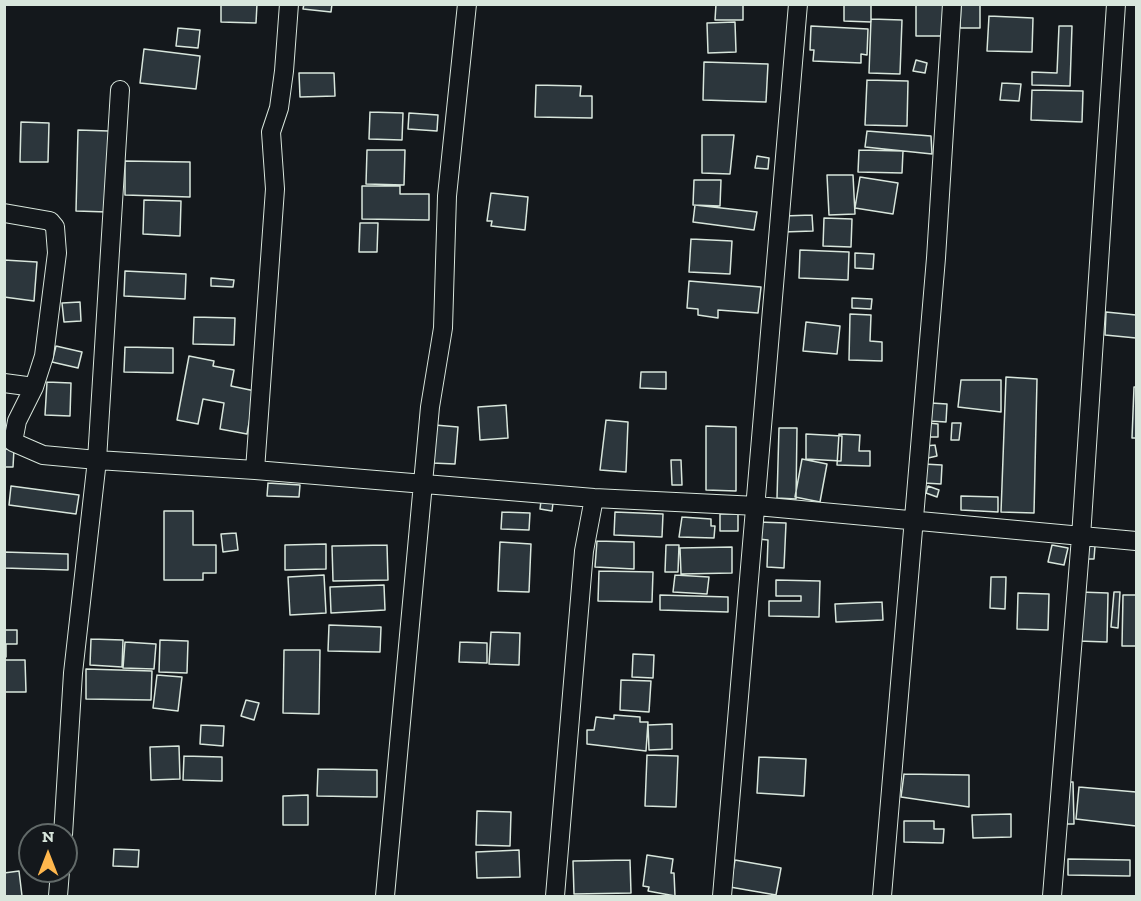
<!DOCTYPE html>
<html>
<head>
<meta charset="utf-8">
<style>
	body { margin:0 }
	#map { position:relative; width:1141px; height:901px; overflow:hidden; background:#14181c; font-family:"Zilla Slab",serif }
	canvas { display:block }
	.frame { position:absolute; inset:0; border:6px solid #d8e6dc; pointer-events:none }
	.north { position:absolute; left:18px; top:823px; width:60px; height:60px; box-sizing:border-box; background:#14181c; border:2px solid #626a69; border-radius:50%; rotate:0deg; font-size:16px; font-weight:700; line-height:24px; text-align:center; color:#d8e6dc }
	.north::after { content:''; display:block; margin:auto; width:21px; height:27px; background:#ffb74d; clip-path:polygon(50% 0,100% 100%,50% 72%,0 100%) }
</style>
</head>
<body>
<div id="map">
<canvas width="1141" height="901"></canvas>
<div class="frame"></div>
<div class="north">N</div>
</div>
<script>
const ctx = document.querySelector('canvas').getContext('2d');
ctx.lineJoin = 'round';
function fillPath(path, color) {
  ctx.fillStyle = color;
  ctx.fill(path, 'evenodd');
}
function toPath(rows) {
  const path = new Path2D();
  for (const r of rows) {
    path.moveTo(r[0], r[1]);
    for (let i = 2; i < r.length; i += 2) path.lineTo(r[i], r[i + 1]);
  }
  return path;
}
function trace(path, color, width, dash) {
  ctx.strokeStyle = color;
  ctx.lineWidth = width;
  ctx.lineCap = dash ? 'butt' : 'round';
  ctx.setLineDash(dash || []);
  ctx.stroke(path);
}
const building = toPath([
	[221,4,257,4,256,23,221,22,221,4],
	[304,4,332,4,331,12,303,9,304,4],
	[716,4,743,4,743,20,715,20,716,4],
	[844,4,871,4,871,22,844,21,844,4],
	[916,4,944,4,943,36,916,36,916,4],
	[961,4,980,4,980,28,960,28,961,4],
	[989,16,1033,18,1032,52,987,51,989,16],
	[871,19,902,20,900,74,869,73,871,19],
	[735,22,736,52,708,53,707,23,735,22],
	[811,26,868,29,867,55,861,54,861,63,813,61,814,50,810,50,811,26],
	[1059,26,1072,26,1070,86,1032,85,1032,72,1057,73,1059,26],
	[178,28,200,30,198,48,176,46,178,28],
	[144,49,200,56,196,89,140,83,144,49],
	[916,60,927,63,925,73,913,71,916,60],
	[704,62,768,64,766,102,703,100,704,62],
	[299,73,334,73,335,96,300,97,299,73],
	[867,80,908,81,907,126,865,125,867,80],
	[1002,83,1021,84,1019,101,1000,100,1002,83],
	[536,85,581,86,580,96,592,96,592,118,535,117,536,85],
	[1032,90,1083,91,1082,122,1031,120,1032,90],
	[370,112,403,113,402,140,369,139,370,112],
	[409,113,438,115,437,131,408,129,409,113],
	[21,122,49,123,48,162,20,162,21,122],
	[78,130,109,131,107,212,76,211,78,130],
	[867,131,931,136,932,154,865,147,867,131],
	[702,135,734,135,730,174,702,173,702,135],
	[367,150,405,150,404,185,366,184,367,150],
	[859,150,903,151,902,173,858,172,859,150],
	[757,156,769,158,768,169,755,168,757,156],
	[125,161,190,162,190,197,125,195,125,161],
	[827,175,853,175,855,214,829,215,827,175],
	[860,177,898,183,893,214,855,208,860,177],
	[694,180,721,180,720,206,693,205,694,180],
	[362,186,400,186,400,194,429,194,429,220,362,219,362,186],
	[491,193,528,197,525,230,491,226,492,221,487,221,491,193],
	[144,200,181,201,180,236,143,234,144,200],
	[695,205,757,212,754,230,693,222,695,205],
	[812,215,813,231,783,232,783,216,812,215],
	[824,218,852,219,851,247,823,246,824,218],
	[360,223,378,223,377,252,359,252,360,223],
	[691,239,732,241,730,274,689,272,691,239],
	[800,250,849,252,848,280,799,278,800,250],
	[855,253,874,254,873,269,855,268,855,253],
	[4,260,37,262,34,301,4,297,4,260],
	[125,271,186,274,185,299,124,296,125,271],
	[211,278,234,280,233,287,211,286,211,278],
	[689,281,761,287,758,313,718,310,718,318,698,315,698,309,687,308,689,281],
	[852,298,872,299,871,309,852,308,852,298],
	[80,302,81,321,64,322,62,303,80,302],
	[1106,312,1136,315,1136,338,1105,335,1106,312],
	[850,314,871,315,870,341,882,342,882,361,849,360,850,314],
	[194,317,235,318,234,345,193,344,194,317],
	[806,322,840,326,837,354,803,351,806,322],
	[56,346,82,352,78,368,52,362,56,346],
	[125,347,173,348,173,373,124,372,125,347],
	[189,356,214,361,213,366,234,370,231,386,255,391,247,434,220,429,224,403,203,399,198,424,177,420,189,356],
	[641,372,666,372,666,389,640,388,641,372],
	[1006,377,1037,379,1034,513,1001,512,1006,377],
	[961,380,1001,380,1001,412,958,407,961,380],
	[47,382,71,383,70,416,45,415,47,382],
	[1134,387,1136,387,1136,438,1132,438,1134,387],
	[931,403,947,404,946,422,930,421,931,403],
	[506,405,508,438,480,440,478,407,506,405],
	[606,420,628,422,626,472,600,470,606,420],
	[929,423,938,424,938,437,929,437,929,423],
	[952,423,961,423,959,440,951,440,952,423],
	[435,425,458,427,455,464,432,463,435,425],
	[706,426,736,427,736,491,706,490,706,426],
	[779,428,797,428,796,499,777,498,779,428],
	[806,434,842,436,841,461,806,459,806,434],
	[839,434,860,435,859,451,870,451,870,466,837,465,839,434],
	[935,445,937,456,928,458,926,446,935,445],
	[4,449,14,449,13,467,4,467,4,449],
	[802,459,827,464,820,502,795,497,802,459],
	[671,460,681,460,682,485,672,485,671,460],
	[924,464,942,465,941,484,924,483,924,464],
	[268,483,300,485,299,497,267,496,268,483],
	[11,486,79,495,76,514,9,505,11,486],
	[928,486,939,490,937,497,926,493,928,486],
	[961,496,998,497,998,512,961,510,961,496],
	[541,501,553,503,552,511,540,509,541,501],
	[164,511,193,511,193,545,216,545,216,573,203,573,203,580,164,580,164,511],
	[502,512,530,513,529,530,501,529,502,512],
	[615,512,663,514,662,537,614,535,615,512],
	[720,514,738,514,738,531,720,531,720,514],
	[682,517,711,519,711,526,715,526,714,538,679,537,682,517],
	[758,522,786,523,784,568,767,567,768,540,758,539,758,522],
	[236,533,238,550,223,552,221,534,236,533],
	[597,541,634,542,634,569,595,567,597,541],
	[500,542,531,544,529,592,498,591,500,542],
	[326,544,326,569,285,570,285,545,326,544],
	[387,545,388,580,333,581,332,546,387,545],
	[666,545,679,545,678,572,665,572,666,545],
	[1052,545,1068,548,1064,565,1048,562,1052,545],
	[1082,546,1095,546,1094,559,1082,559,1082,546],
	[732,547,732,573,681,574,680,548,732,547],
	[4,552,68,554,68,570,4,568,4,552],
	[599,571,653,572,652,602,598,601,599,571],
	[324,575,326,613,290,615,288,577,324,575],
	[675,575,709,577,707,594,673,592,675,575],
	[991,577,1006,577,1005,609,990,608,991,577],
	[776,580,820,581,819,617,769,616,769,601,801,601,801,596,776,596,776,580],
	[384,585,385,610,331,613,330,587,384,585],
	[1080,592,1108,593,1107,642,1078,641,1080,592],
	[1114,592,1120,592,1118,628,1111,627,1114,592],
	[1018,593,1049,594,1048,630,1017,629,1018,593],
	[660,595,728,597,728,612,660,610,660,595],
	[1123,595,1136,595,1136,646,1122,646,1123,595],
	[882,602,883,620,836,622,835,604,882,602],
	[329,625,381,627,380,652,328,651,329,625],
	[4,630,17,630,17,644,6,644,6,657,4,630],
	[491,632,520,633,519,665,489,664,491,632],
	[91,639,123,640,122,667,90,665,91,639],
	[160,640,188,641,187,673,159,672,160,640],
	[125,642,156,644,154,669,123,668,125,642],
	[460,642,487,643,487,663,459,662,460,642],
	[284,650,320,650,319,714,283,713,284,650],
	[633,654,654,655,653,678,632,677,633,654],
	[4,660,25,660,26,692,4,692,4,660],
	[86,669,152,671,151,700,86,699,86,669],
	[157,675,182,677,178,711,153,708,157,675],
	[621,680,651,681,649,712,620,710,621,680],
	[246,700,259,703,254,720,241,716,246,700],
	[614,715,640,717,640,722,648,722,646,751,587,744,587,730,594,730,596,717,614,719,614,715],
	[672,724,672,749,649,750,648,725,672,724],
	[201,725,224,726,223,746,200,744,201,725],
	[179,746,180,779,151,780,150,747,179,746],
	[647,755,678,756,676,807,645,806,647,755],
	[184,756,222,757,222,781,183,780,184,756],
	[759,757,806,759,804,796,757,793,759,757],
	[318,769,377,770,377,797,317,796,318,769],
	[904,774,969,775,969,807,901,797,904,774],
	[1059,782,1073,782,1074,824,1060,824,1059,782],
	[1079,787,1136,792,1136,826,1076,819,1079,787],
	[308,795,308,825,283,825,283,796,308,795],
	[477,811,511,812,510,846,476,845,477,811],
	[1011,814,1011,837,973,838,972,815,1011,814],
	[904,821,934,821,934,829,944,829,943,843,904,842,904,821],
	[114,849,139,850,138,867,113,866,114,849],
	[519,850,520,877,477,878,476,852,519,850],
	[647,855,673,859,671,873,674,873,675,896,648,891,649,887,643,886,647,855],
	[1068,859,1130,860,1130,876,1068,875,1068,859],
	[630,860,631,893,574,894,573,861,630,860],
	[735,860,781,868,776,895,730,887,735,860],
	[19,871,22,896,4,896,4,873,19,871]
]);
fillPath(building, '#2c363c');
trace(building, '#d8e6dc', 1.5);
const minor = toPath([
	[4,213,50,221,55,227,57,253,44,356,34,387,17,421,13,442],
	[4,383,34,387],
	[13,442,43,455,97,460,255,470,594,498,757,506,1136,541],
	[255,470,275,189,271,132,279,108,284,71,289,4],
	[63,835,73,673,97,460,120,90],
	[58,896,60,871],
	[385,896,430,407,443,328,447,196,467,4],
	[555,896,584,551,594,498],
	[722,896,798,4],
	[882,896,936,258,952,4],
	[1052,896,1081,537,1116,4]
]);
trace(minor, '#d8e6dc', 20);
trace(minor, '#14181c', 18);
</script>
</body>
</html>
